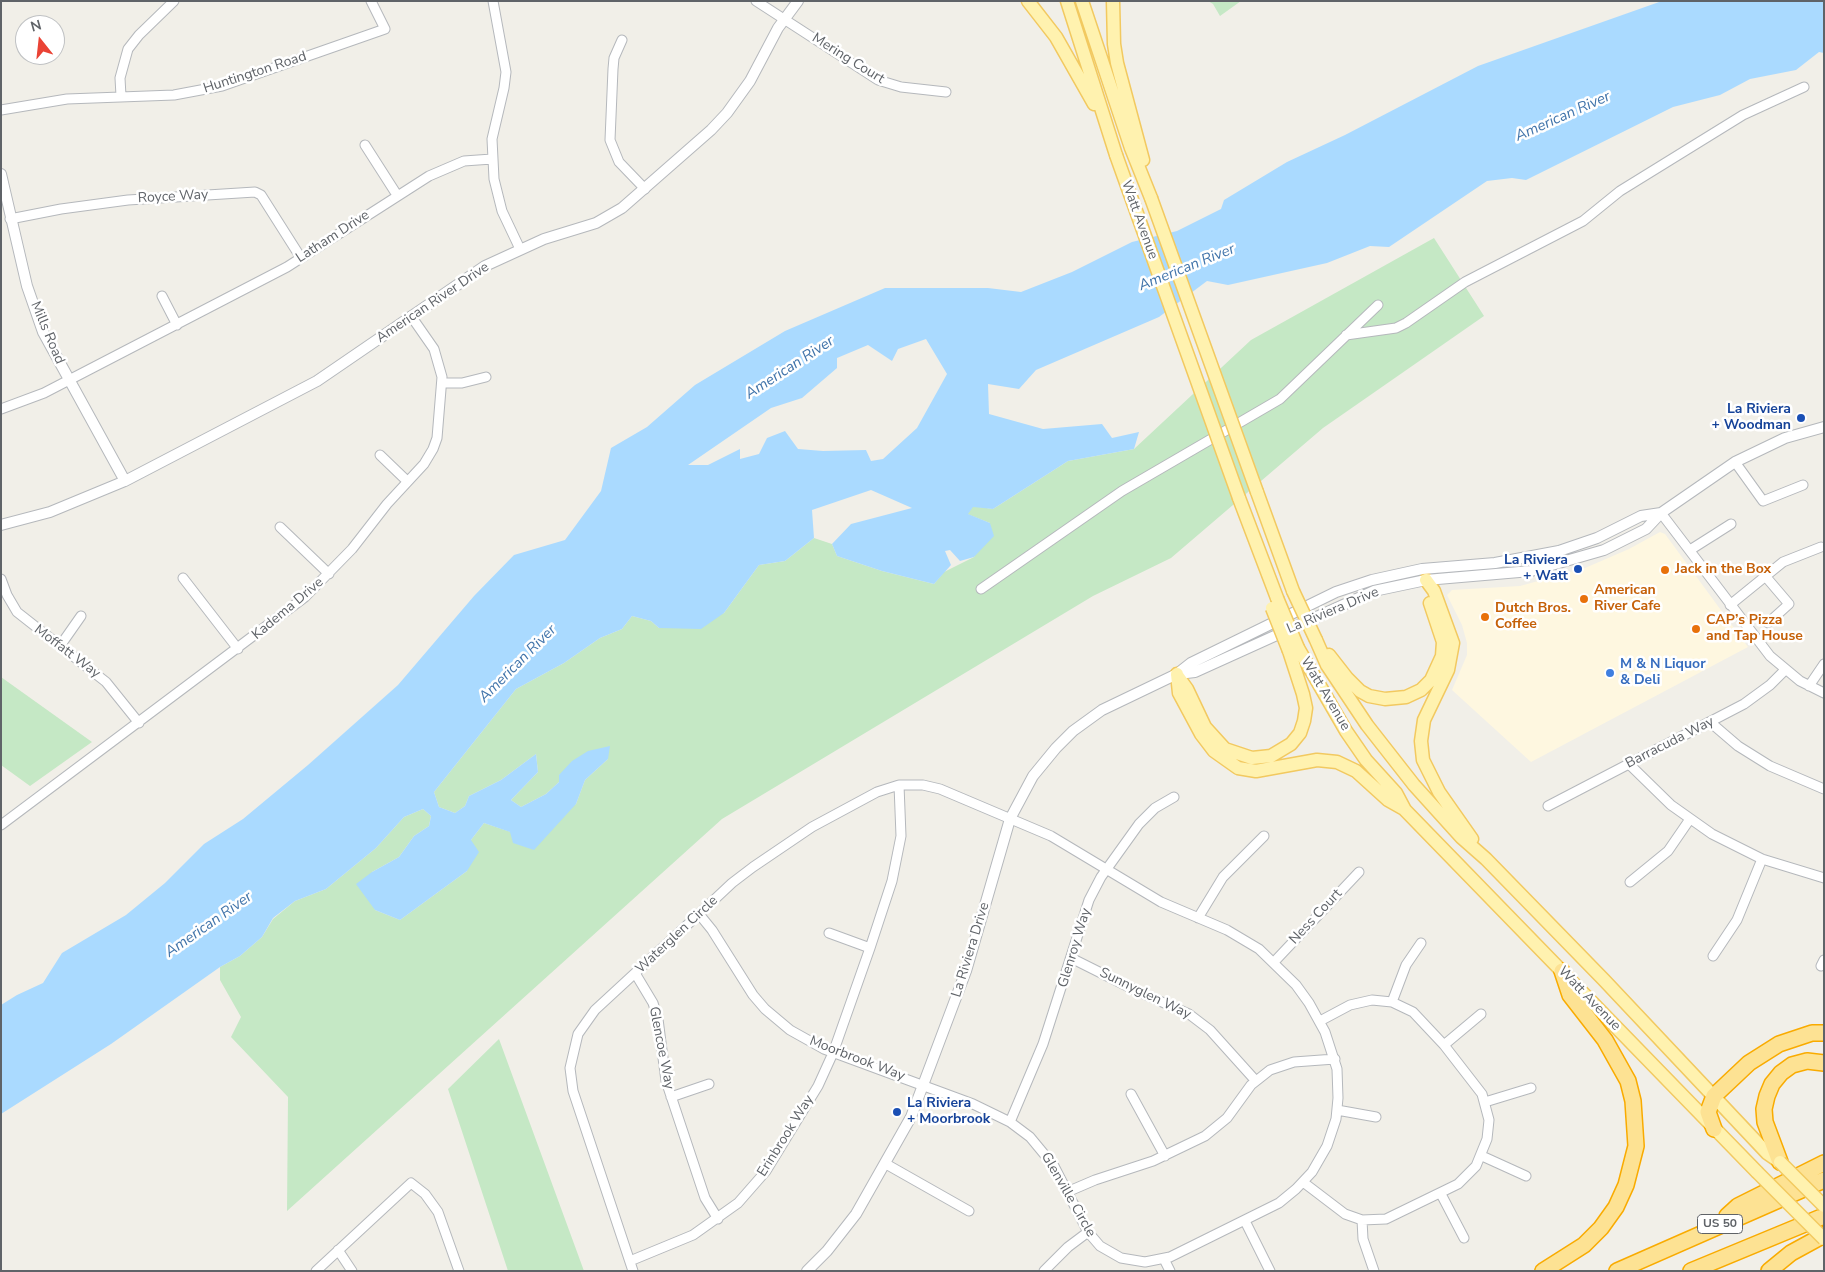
<!DOCTYPE html>
<html>
<head>
<meta charset="utf-8">
<style>
	body { margin:0 }
	#map { position:relative; width:1825px; height:1272px; overflow:hidden; background:#f1efe8; font-family:"Nunito Sans",sans-serif }
	canvas { display:block }
	.frame { position:absolute; inset:0; border:2px solid #5f6368; pointer-events:none }
	.north { position:absolute; left:15px; top:15px; width:50px; height:50px; box-sizing:border-box; background:#fff; border:1px solid #bfc1c3; border-radius:50%; rotate:344deg; font-size:14px; font-weight:700; line-height:20px; text-align:center; color:#5f6368 }
	.north::after { content:''; display:block; margin:auto; width:18px; height:22px; background:#ea4335; clip-path:polygon(50% 0,100% 100%,50% 72%,0 100%) }
</style>
</head>
<body>
<div id="map">
<canvas width="1825" height="1272"></canvas>
<div class="frame"></div>
<div class="north">N</div>
</div>
<script>
const ctx = document.querySelector('canvas').getContext('2d');
ctx.lineJoin = 'round';
function fillPath(path, color) {
  ctx.fillStyle = color;
  ctx.fill(path, 'evenodd');
}
function toPath(rows) {
  const path = new Path2D();
  for (const r of rows) {
    path.moveTo(r[0], r[1]);
    for (let i = 2; i < r.length; i += 2) path.lineTo(r[i], r[i + 1]);
  }
  return path;
}
function trace(path, color, width, dash) {
  ctx.strokeStyle = color;
  ctx.lineWidth = width;
  ctx.lineCap = dash ? 'butt' : 'round';
  ctx.setLineDash(dash || []);
  ctx.stroke(path);
}
function label(font, color, halo, rows, align = 'center') {
  ctx.font = font + ' "Nunito Sans",sans-serif';
  ctx.lineWidth = 5;
  ctx.setLineDash([]);
  ctx.textBaseline = 'middle';
  ctx.strokeStyle = halo;
  ctx.fillStyle = color;
  for (const [text, x, y, turn = 0] of rows) {
    ctx.save();
    ctx.translate(x, y);
    ctx.rotate((+turn || 0) * Math.PI / 180);
    ctx.textAlign = isNaN(turn) ? turn : align;
    if (halo) ctx.strokeText(text, 0, 0);
    ctx.fillText(text, 0, 0);
    ctx.restore();
  }
}
fillPath(toPath([
	[1660,532,1665,534,1748,647,1531,762,1452,690,1467,655,1467,643,1462,625,1447,595,1452,590,1520,586,1585,568,1629,549]
]), '#fef7e0');
fillPath(toPath([
	[1208,1,1241,1,1220,16,1213,4],
	[1434,238,1484,316,1323,428,1171,558,1093,596,722,819,287,1211,288,1097,231,1037,241,1017,220,980,220,967,240,956,262,937,273,919,295,901,326,889,376,848,404,817,423,809,431,816,429,826,414,836,399,857,372,872,375,910,400,920,467,871,471,840,484,823,511,832,576,804,585,780,608,759,559,775,559,782,546,794,521,807,511,800,538,772,536,754,501,780,469,796,465,806,455,813,439,807,434,792,516,689,564,663,600,638,622,629,632,616,651,621,659,628,724,613,759,565,785,561,814,538,832,544,837,556,882,571,934,584,944,572,974,557,990,523,967,514,973,506,993,509,1068,461,1134,449,1251,340],
	[1,677,92,742,30,786,1,765],
	[499,1039,584,1271,508,1271,448,1089]
]), '#c5e8c5');
fillPath(toPath([
	[1662,1,1824,1,1824,53,1819,52,1796,70,1750,79,1720,95,1673,107,1526,180,1512,178,1487,181,1389,247,1370,246,1327,263,1228,285,1207,281,1159,317,1036,370,1019,389,988,384,989,414,1043,429,1102,424,1112,438,1139,432,1134,449,1068,461,993,509,973,507,968,514,990,523,994,536,974,557,960,561,950,550,945,551,951,565,934,584,882,571,837,556,832,544,851,524,912,508,871,490,812,510,814,538,785,561,759,565,724,613,701,629,659,628,651,621,632,616,622,629,600,638,564,663,516,689,434,792,439,807,455,813,465,806,469,796,501,780,536,754,538,772,511,800,521,807,546,794,559,782,559,775,572,761,588,751,610,746,608,759,585,780,576,804,534,850,513,843,510,832,484,823,471,840,479,852,467,871,400,920,375,910,356,884,372,872,399,857,414,836,429,826,431,816,423,809,404,817,376,848,326,889,295,901,273,918,262,937,240,956,220,967,111,1044,1,1114,1,1005,17,995,43,983,62,953,126,915,165,883,204,844,243,819,308,765,398,685,474,596,514,555,565,540,601,491,611,448,647,427,695,385,785,331,885,288,988,288,1021,292,1072,272,1132,242,1177,231,1221,209,1224,200,1287,162,1345,135,1478,66],
	[926,339,947,374,917,428,883,459,871,461,866,450,823,451,798,449,785,431,767,438,759,454,740,459,740,449,708,465,688,465,771,408,802,398,837,368,837,358,868,345,892,361,898,349]
]), '#aadaff');
const minor = toPath([
	[493,1,506,72,504,88,492,139,494,179,502,211,520,249],
	[756,1,878,80,901,87,946,92],
	[622,40,614,58,613,69,610,140,619,162,645,189],
	[121,96,120,78,128,49,139,35,174,1],
	[1,110,67,99,174,95,222,86,385,29,371,1],
	[365,145,397,195],
	[10,219,61,209,128,200,255,192,261,195,301,258],
	[162,296,177,325],
	[1346,335,1396,328,1406,323,1465,282,1583,221,1620,191,1743,115,1804,87],
	[442,383,462,383,486,377],
	[1,409,44,393,287,267,429,176,464,161,492,159],
	[380,455,407,481],
	[1735,462,1763,501,1803,485],
	[1661,513,1770,656,1800,681,1824,693],
	[280,527,329,574],
	[1690,550,1731,524],
	[1766,577,1789,604,1768,623],
	[183,578,238,649],
	[1,579,7,595,17,612,106,682,139,723],
	[981,589,1122,491,1280,399,1378,305],
	[1730,605,1783,562,1821,547],
	[60,646,81,616],
	[1809,686,1824,664],
	[1710,722,1738,746,1770,766,1824,789],
	[1629,764,1671,805,1712,834,1762,859,1824,878],
	[1548,806,1744,704,1770,685,1785,670],
	[1,825,305,597,352,549,387,504,424,464,433,449,437,438,442,377,434,349,411,316],
	[1630,882,1668,851,1690,819],
	[1198,918,1223,877,1264,836],
	[829,933,870,948],
	[1713,956,1737,920,1762,859],
	[1071,958,1137,991,1189,1014,1210,1030,1255,1080],
	[1274,962,1359,872],
	[1821,966,1824,960],
	[635,973,653,1003,658,1019,666,1081,705,1198,718,1219],
	[1392,1002,1406,965,1421,943],
	[1444,1045,1481,1014],
	[1131,1094,1165,1156],
	[671,1097,709,1084],
	[1485,1102,1531,1088],
	[1337,1110,1376,1117],
	[1010,1122,1043,1044,1089,900,1101,877,1139,824,1155,808,1174,797],
	[1482,1156,1526,1176],
	[886,1164,969,1211],
	[1303,1182,1345,1214,1362,1220,1386,1219,1458,1184,1476,1166,1487,1139,1489,1120,1482,1094,1444,1045,1413,1012,1392,1002,1372,1000,1350,1005,1320,1021],
	[1067,1192,1095,1180,1153,1161,1205,1136,1227,1118,1251,1085,1270,1070,1294,1062,1335,1059],
	[1441,1194,1464,1238],
	[1362,1220,1363,1239,1374,1271],
	[1245,1221,1270,1271],
	[338,1250,352,1271],
	[1164,1259,1170,1271],
	[630,1261,693,1235,738,1203,766,1171,818,1086,833,1053,870,948,892,881,901,836,899,785],
	[316,1271,411,1183,425,1194,438,1212,459,1271],
	[633,1271,573,1091,570,1068,578,1034,595,1010,699,914,732,883,753,867,812,827,877,792,899,785,923,785,940,789,1051,836,1161,902,1227,930,1259,949,1296,985,1309,1003,1325,1032,1337,1069,1338,1098,1336,1119,1327,1146,1312,1172,1296,1189,1279,1203,1170,1257,1145,1262,1121,1258,1100,1246,1088,1232,1054,1166,1030,1137,1010,1122,973,1104,824,1049,790,1030,765,1009,753,995,712,930,699,914],
	[1044,1271,1068,1247,1088,1232]
]);
const tertiary = toPath([
	[1,174,27,286,43,332,125,481],
	[1,525,50,512,125,481,317,381,485,266,544,239,596,223,622,208,711,130,727,113,750,81,778,28,798,1],
	[1178,674,1195,672,1374,591,1426,580,1531,571,1604,550,1646,529,1661,513,1735,462,1785,438,1824,427],
	[807,1271,827,1251,856,1214,911,1117,966,971,1010,819,1033,776,1056,748,1073,731,1102,710,1177,674,1191,663,1336,592,1372,580,1422,569,1495,563,1559,551,1597,538,1641,516,1661,513]
]);
const primary = toPath([
	[1028,1,1056,37,1094,104],
	[1067,1,1116,155],
	[1082,1,1131,148,1151,198],
	[1113,1,1114,44,1117,63,1143,160],
	[1257,492,1293,591],
	[1239,498,1277,598],
	[1426,580,1434,591,1453,643,1448,670,1424,720,1421,741,1423,760,1439,792,1472,839],
	[1316,640,1327,665,1367,725,1414,785,1461,837,1486,859,1604,980,1767,1153,1780,1162],
	[1298,648,1346,731,1366,760,1396,793,1405,810,1757,1172],
	[1329,655,1347,678,1360,691,1369,696,1385,699,1406,697,1421,690,1431,680,1442,656,1443,642,1430,603],
	[1177,674,1179,693,1201,734,1214,751,1238,768,1256,771,1317,760,1337,762,1356,771,1388,800,1404,809],
	[1177,675,1187,689,1205,727,1225,749,1252,758,1271,756,1291,744,1300,733,1304,721,1306,708,1303,694,1289,651]
]);
const motorway = toPath([
	[1714,1129,1708,1112,1714,1096,1749,1063,1779,1044,1812,1033,1824,1033],
	[1780,1162,1765,1122,1764,1109,1767,1096,1772,1084,1781,1073,1792,1065,1807,1061,1824,1063],
	[1727,1216,1738,1206,1824,1163],
	[1543,1271,1584,1245,1601,1228,1616,1207,1626,1185,1636,1146,1633,1101,1628,1081,1605,1040,1570,995,1562,971],
	[1617,1271,1824,1180],
	[1691,1271,1824,1216],
	[1769,1271,1791,1253,1824,1235]
]);
trace(minor, '#b5b8bc', 11);
trace(tertiary, '#b5b8bc', 12);
trace(primary, '#f2c960', 15);
trace(motorway, '#f9ab00', 18);
trace(minor, '#fff', 9);
trace(tertiary, '#fff', 10);
trace(primary, '#fff2af', 12);
trace(motorway, '#fde293', 15);
const primaryBridge = toPath([
	[1116,155,1239,498],
	[1151,198,1257,492],
	[1293,591,1316,640],
	[1277,598,1298,648],
	[1272,608,1289,651],
	[1780,1162,1824,1206],
	[1757,1172,1824,1239]
]);
trace(primaryBridge, '#f2c960', 15, []);
trace(primaryBridge, '#fff2af', 12);
for (const [x, y, r, color] of [
	[1801,418,5,"#1a4fb4"],
	[1578,569,5,"#1a4fb4"],
	[1665,570,5,"#e8710a"],
	[1584,599,5,"#e8710a"],
	[1485,617,5,"#e8710a"],
	[1696,629,5,"#e8710a"],
	[1610,673,5,"#3f7fe0"],
	[897,1112,5,"#1a4fb4"]
]) {
  const dot = new Path2D();
  dot.arc(x, y, r, 0, 2 * Math.PI);
  ctx.fillStyle = color;
  ctx.fill(dot);
  trace(dot, '#fff', 2);
}
for (const [x, y, w] of [
	[1720,1224,45]
]) {
  const box = new Path2D();
  box.roundRect(x - w / 2, y - 9.5, w, 19, 4);
  ctx.fillStyle = '#fff';
  ctx.fill(box);
  trace(box, '#5f6368', 1);
}
label('bold 12px', '#5f6368', null, [
	["US 50",1720,1224]
]);
label('14px', '#5f6368', '#fff', [
	["Mering Court",848,59,32],
	["Huntington Road",255,73,-18],
	["Royce Way",173,197,-3],
	["Watt Avenue",1139,220,70],
	["Latham Drive",333,237,-33],
	["American River Drive",433,303,-34],
	["Mills Road",47,333,67],
	["Kadema Drive",288,609,-40],
	["La Riviera Drive",1333,611,-23],
	["Moffatt Way",67,652,37],
	["Watt Avenue",1325,694,59],
	["Barracuda Way",1670,743,-27],
	["Ness Court",1316,917,-47],
	["Waterglen Circle",677,935,-43],
	["Glenroy Way",1075,948,-73],
	["La Riviera Drive",971,950,-73],
	["Sunnyglen Way",1145,994,26],
	["Watt Avenue",1589,999,46],
	["Glencoe Way",661,1048,79],
	["Moorbrook Way",857,1059,21],
	["Erinbrook Way",786,1136,-58],
	["Glenville Circle",1068,1195,60]
]);
label('bold 14px', '#164399', '#fff', [
	["La Riviera",1791,410],
	["+ Woodman",1791,426],
	["La Riviera",1568,561],
	["+ Watt",1568,577],
	["La Riviera",907,1104,"left"],
	["+ Moorbrook",907,1120,"left"]
], 'right');
label('bold 14px', '#c56008', '#fff', [
	["Jack in the Box",1675,570],
	["American",1594,591],
	["River Cafe",1594,607],
	["Dutch Bros.",1495,609],
	["Coffee",1495,625],
	["CAP’s Pizza",1706,621],
	["and Tap House",1706,637]
], 'left');
label('bold 14px', '#366cbe', '#fff', [
	["M & N Liquor",1620,665],
	["& Deli",1620,681]
], 'left');
label('italic 15px', '#4174aa', '#fff', [
	["American River",1563,117,-24],
	["American River",1187,268,-22],
	["American River",790,368,-33],
	["American River",518,664,-45],
	["American River",209,925,-35]
]);
</script>
</body>
</html>
